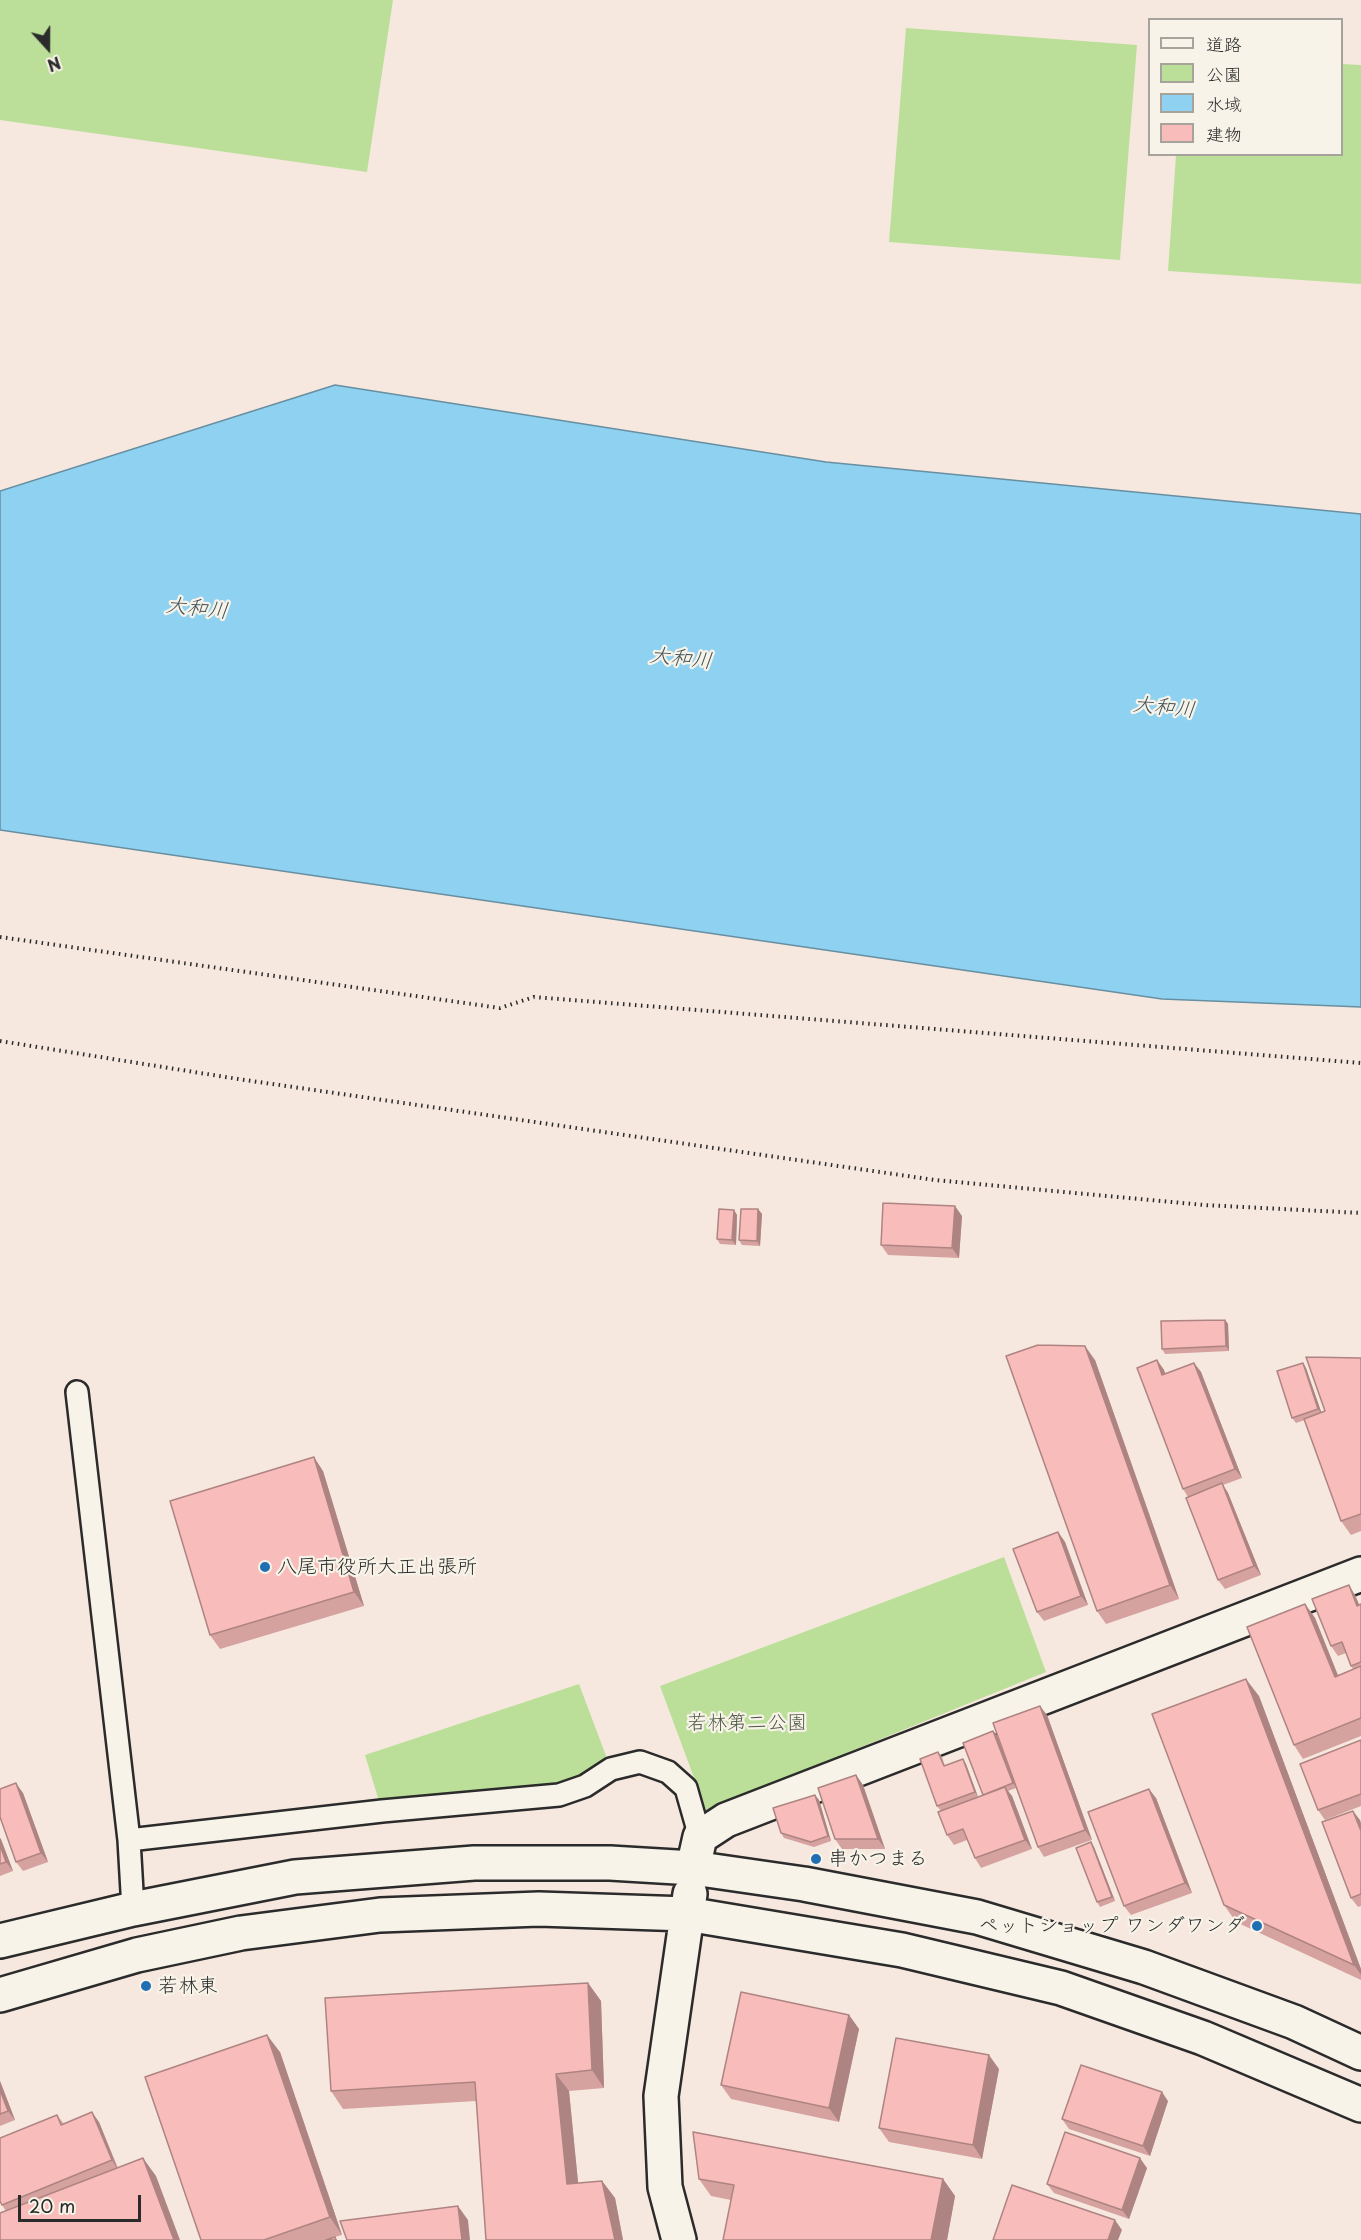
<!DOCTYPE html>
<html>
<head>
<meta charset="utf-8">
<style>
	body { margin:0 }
	#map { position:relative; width:1361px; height:2240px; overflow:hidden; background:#f7e8df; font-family:"Playpen Sans","Klee One",sans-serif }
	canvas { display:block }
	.legend { position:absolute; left:1148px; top:18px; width:195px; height:138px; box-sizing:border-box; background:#f7f3e8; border:2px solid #a5a39c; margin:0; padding:8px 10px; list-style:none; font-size:18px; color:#2b2b2b }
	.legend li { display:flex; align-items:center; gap:12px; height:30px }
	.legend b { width:30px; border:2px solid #a5a39c }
	.north { position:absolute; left:18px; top:18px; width:60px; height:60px; -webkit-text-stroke:4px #f7f3e8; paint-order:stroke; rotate:159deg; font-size:16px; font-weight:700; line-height:24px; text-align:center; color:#2b2b2b }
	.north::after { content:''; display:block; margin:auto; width:21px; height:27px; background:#2b2b2b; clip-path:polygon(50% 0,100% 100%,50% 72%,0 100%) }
	.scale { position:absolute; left:18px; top:2195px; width:123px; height:27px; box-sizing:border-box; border:3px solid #2b2b2b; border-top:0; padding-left:8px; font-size:18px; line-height:21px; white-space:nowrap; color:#2b2b2b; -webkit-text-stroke:4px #f7f3e8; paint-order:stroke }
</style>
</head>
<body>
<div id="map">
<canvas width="1361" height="2240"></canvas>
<ul class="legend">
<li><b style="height:8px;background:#f7f3e8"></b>道路</li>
<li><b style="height:16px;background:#bbdf99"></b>公園</li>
<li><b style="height:16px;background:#8fd1f0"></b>水域</li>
<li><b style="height:16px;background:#f8bcba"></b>建物</li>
</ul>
<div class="north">N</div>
<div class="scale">20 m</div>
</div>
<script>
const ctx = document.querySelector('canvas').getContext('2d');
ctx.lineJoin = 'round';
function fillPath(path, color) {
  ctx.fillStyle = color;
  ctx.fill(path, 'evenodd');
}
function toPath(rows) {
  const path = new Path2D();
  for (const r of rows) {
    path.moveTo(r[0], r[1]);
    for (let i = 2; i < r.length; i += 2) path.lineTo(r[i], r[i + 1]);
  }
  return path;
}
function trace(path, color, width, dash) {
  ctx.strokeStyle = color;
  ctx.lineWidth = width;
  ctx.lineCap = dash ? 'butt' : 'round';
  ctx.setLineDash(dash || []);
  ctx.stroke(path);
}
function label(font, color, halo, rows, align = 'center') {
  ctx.font = font + ' "Playpen Sans","Klee One",sans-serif';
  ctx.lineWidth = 4.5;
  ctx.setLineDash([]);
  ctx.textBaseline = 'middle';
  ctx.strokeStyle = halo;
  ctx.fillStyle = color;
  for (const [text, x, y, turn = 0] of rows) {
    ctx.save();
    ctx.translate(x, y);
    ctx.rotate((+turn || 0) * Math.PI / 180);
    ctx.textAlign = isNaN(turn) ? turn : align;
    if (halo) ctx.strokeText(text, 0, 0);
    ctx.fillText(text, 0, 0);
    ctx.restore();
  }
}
fillPath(toPath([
	[0,0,393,0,367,172,0,120],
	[906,28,1137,45,1120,260,889,242],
	[1342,64,1361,65,1361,284,1168,271,1176,155,1342,154],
	[1004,1557,1046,1672,706,1810,660,1686],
	[579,1684,611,1769,585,1786,382,1811,365,1755]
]), '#bbdf99');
const water = toPath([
	[335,385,826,462,1361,514,1361,1007,1162,999,0,830,0,491,335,385]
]);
fillPath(water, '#8fd1f0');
trace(water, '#678fa1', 1.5);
const lane = toPath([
	[77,1392,129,1840,133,1909],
	[129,1840,382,1811,559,1795,585,1786,611,1769,640,1762,668,1772,686,1788,700,1837]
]);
const street = toPath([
	[693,1868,700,1837,726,1820,1361,1574]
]);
const secondary = toPath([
	[0,1941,133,1909,295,1877,474,1863,610,1863,693,1868,804,1884,977,1917,1144,1967,1294,2022,1361,2053],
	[0,1995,137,1955,241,1933,380,1915,539,1909,687,1914,902,1950,1061,1988,1203,2038,1361,2105],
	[679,2240,665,2187,661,2096,690,1894]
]);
trace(lane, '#2b2b2b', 26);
trace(street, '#2b2b2b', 38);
trace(secondary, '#2b2b2b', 38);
trace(toPath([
	[0,937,500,1008,534,997,1361,1063],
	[0,1041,238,1079,935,1180,1204,1205,1361,1213]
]), '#2b2b2b', 4, [1.5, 4.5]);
trace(lane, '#f7f3e8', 21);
trace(street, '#f7f3e8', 33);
trace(secondary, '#f7f3e8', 33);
fillPath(toPath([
	[758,1209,762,1214,760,1246,742,1245,739,1240],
	[734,1210,737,1215,736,1245,720,1244,717,1239],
	[962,1216,959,1258,888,1255,881,1245],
	[1225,1320,1228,1324,1229,1351,1165,1354,1162,1349],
	[1361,1358,1361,1531,1351,1535,1341,1521,1305,1420,1296,1423,1292,1418,1303,1363,1306,1368,1321,1413,1325,1411],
	[1095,1360,1179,1599,1106,1624,1097,1611],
	[1157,1360,1164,1370,1165,1374,1194,1363,1201,1372,1242,1478,1223,1485,1228,1493,1261,1575,1225,1589,1218,1580,1188,1497,1183,1489],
	[323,1471,364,1606,220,1649,210,1635],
	[1058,1532,1065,1542,1088,1605,1044,1621,1037,1612],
	[1355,1595,1359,1605,1361,1604,1361,1736,1303,1759,1294,1745,1305,1604,1315,1618,1338,1675,1353,1669,1351,1666,1346,1653,1338,1656,1331,1646],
	[1259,1696,1361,1969,1361,1980,1236,1922,1224,1905],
	[1047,1715,1092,1840,1044,1857,1038,1847,1016,1788,1008,1791,1012,1796,1032,1849,981,1868,975,1858,967,1840,954,1845,947,1835,983,1795,993,1731,997,1736,1011,1773],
	[1361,1740,1361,1806,1325,1820,1318,1810],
	[938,1752,942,1757,945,1766,963,1759,966,1764,978,1797,941,1811,937,1806],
	[856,1775,863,1785,885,1849,842,1849,835,1839],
	[23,1793,48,1862,23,1871,16,1862],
	[815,1795,819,1800,831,1841,814,1847,784,1838,781,1833],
	[1156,1798,1192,1893,1131,1915,1124,1906],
	[1360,1820,1361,1824,1361,1906,1358,1907,1351,1898],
	[0,1838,13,1871,0,1876],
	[1091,1842,1094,1847,1115,1901,1100,1907,1097,1902],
	[588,1983,601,2001,604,2088,569,2091,578,2183,602,2181,615,2198,623,2240,476,2101,343,2109,331,2091],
	[849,2015,859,2029,839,2122,731,2099,721,2085],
	[280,2052,342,2235,335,2237,337,2240,201,2240],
	[999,2069,982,2159,889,2142,879,2128],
	[0,2081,15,2120,0,2126],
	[1168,2101,1150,2156,1069,2129,1062,2119],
	[57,2115,64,2124,99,2122,118,2168,156,2176,6,2211,2,2205],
	[1147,2168,1129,2219,1054,2193,1047,2184],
	[699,2179,943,2179,955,2196,947,2240,723,2240,731,2200,711,2196]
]), '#d5a2a0');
fillPath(toPath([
	[955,1206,962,1216,959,1258,952,1248],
	[758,1209,762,1214,760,1246,757,1241],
	[734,1210,737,1215,736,1245,732,1240],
	[1225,1320,1228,1324,1229,1351,1226,1346],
	[1085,1346,1095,1360,1179,1599,1170,1585],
	[1157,1360,1164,1370,1169,1385,1162,1375],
	[1194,1363,1201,1372,1242,1478,1235,1469],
	[1303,1363,1306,1368,1322,1414,1318,1409],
	[314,1457,323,1471,364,1606,354,1592],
	[1222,1483,1228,1493,1261,1575,1254,1566],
	[1058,1532,1065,1542,1088,1605,1081,1596],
	[1349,1585,1355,1595,1361,1609,1357,1606],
	[1305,1604,1315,1618,1344,1691,1335,1677],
	[1246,1679,1259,1696,1361,1969,1361,1975,1354,1965],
	[1040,1706,1047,1715,1092,1840,1085,1830],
	[993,1731,997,1736,1017,1788,1013,1783],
	[963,1759,966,1764,978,1797,975,1792],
	[856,1775,863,1785,885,1849,878,1839],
	[16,1783,23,1793,48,1862,41,1853],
	[1005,1787,1012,1796,1032,1849,1025,1840],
	[1149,1789,1156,1798,1192,1893,1185,1883],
	[815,1795,819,1800,831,1841,828,1836],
	[1353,1811,1360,1820,1361,1824,1361,1831],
	[0,1838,1,1839,13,1871,6,1862,0,1845],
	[1091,1842,1094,1847,1115,1901,1112,1897],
	[588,1983,601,2001,604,2088,592,2070],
	[849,2015,859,2029,839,2122,829,2108],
	[267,2035,280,2052,342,2235,330,2217],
	[989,2055,999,2069,982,2159,973,2145],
	[556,2074,569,2091,580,2202,567,2184],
	[0,2081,15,2120,8,2111,0,2090],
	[1162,2092,1168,2101,1150,2156,1143,2146],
	[92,2112,99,2122,118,2170,112,2160],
	[143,2158,156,2176,180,2240,174,2240],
	[1140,2158,1147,2168,1129,2219,1122,2210],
	[943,2179,955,2196,947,2240,931,2240],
	[602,2181,615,2198,623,2240,615,2240],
	[458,2206,468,2220,470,2240,462,2240],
	[1115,2220,1122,2230,1118,2240,1108,2240]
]), '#ae8482');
const building = toPath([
	[883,1203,955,1206,952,1248,881,1245,883,1203],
	[719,1209,734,1210,732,1240,717,1239,719,1209],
	[741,1209,758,1209,757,1241,739,1240,741,1209],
	[1225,1320,1226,1346,1162,1349,1161,1321,1225,1320],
	[1038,1345,1085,1346,1170,1585,1097,1611,1006,1356,1038,1345],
	[1306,1357,1361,1358,1361,1514,1341,1521,1304,1419,1325,1411,1306,1357],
	[1157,1360,1162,1375,1194,1363,1235,1469,1183,1489,1137,1368,1157,1360],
	[1303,1363,1318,1409,1292,1418,1277,1371,1303,1363],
	[314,1457,354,1592,210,1635,170,1501,314,1457],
	[1222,1483,1254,1566,1218,1580,1186,1498,1222,1483],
	[1058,1532,1081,1596,1037,1612,1013,1549,1058,1532],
	[1349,1585,1357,1606,1361,1604,1361,1662,1351,1666,1342,1642,1331,1646,1312,1599,1349,1585],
	[1305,1604,1335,1677,1361,1666,1361,1718,1294,1745,1247,1627,1305,1604],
	[1246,1679,1354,1965,1224,1905,1152,1714,1246,1679],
	[1040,1706,1085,1830,1038,1847,993,1723,1040,1706],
	[993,1731,1013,1783,983,1795,963,1743,993,1731],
	[1361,1740,1361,1794,1318,1810,1300,1764,1361,1740],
	[938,1752,944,1766,963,1759,975,1792,937,1806,920,1759,938,1752],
	[856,1775,878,1839,835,1839,818,1788,856,1775],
	[16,1783,41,1853,16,1862,0,1817,0,1789,16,1783],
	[1005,1787,1025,1840,975,1858,963,1829,947,1835,938,1812,1005,1787],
	[1149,1789,1185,1883,1124,1906,1088,1812,1149,1789],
	[815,1795,828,1836,811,1842,781,1833,773,1808,815,1795],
	[1353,1811,1361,1831,1361,1894,1351,1898,1322,1822,1353,1811],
	[1091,1842,1112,1897,1097,1902,1076,1848,1091,1842],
	[0,1845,6,1862,0,1864,0,1845],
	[588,1983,592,2070,556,2074,567,2184,602,2181,615,2240,486,2240,475,2082,331,2091,325,1998,588,1983],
	[741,1992,849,2015,829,2108,721,2085,741,1992],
	[267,2035,330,2217,264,2240,201,2240,145,2077,267,2035],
	[896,2038,989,2055,973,2145,879,2128,896,2038],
	[1081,2065,1162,2092,1143,2146,1062,2119,1081,2065],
	[0,2090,8,2111,0,2114,0,2090],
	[92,2112,112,2160,2,2205,0,2201,0,2138,57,2115,61,2125,92,2112],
	[693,2132,943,2179,931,2240,723,2240,734,2185,699,2179,693,2132],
	[1065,2132,1140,2158,1122,2210,1047,2184,1065,2132],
	[143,2158,174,2240,0,2240,0,2213,143,2158],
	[1012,2185,1115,2220,1108,2240,993,2240,1012,2185],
	[458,2206,462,2240,347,2240,340,2221,458,2206],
	[335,2237,336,2240,326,2240,335,2237]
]);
fillPath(building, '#f8bcba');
trace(building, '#ae8482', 1.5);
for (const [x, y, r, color] of [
	[265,1567,6,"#1f6fb2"],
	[816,1859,6,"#1f6fb2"],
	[1257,1926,6,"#1f6fb2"],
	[146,1986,6,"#1f6fb2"]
]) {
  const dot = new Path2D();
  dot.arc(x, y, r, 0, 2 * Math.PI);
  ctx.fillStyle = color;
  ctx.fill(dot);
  trace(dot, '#f7f3e8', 2);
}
label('20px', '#2b2b2b', '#f7f3e8', [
	["八尾市役所大正出張所",277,1567],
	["串かつまる",828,1859],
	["ペットショップ ワンダワンダ",1245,1926,"right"],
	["若林東",158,1986]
], 'left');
label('20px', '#4f5846', '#f7f3e8', [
	["若林第二公園",747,1723]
]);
label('italic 21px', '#44545c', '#f7f3e8', [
	["大和川",197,609,6],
	["大和川",681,659,6],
	["大和川",1164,708,6]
]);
</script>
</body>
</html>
